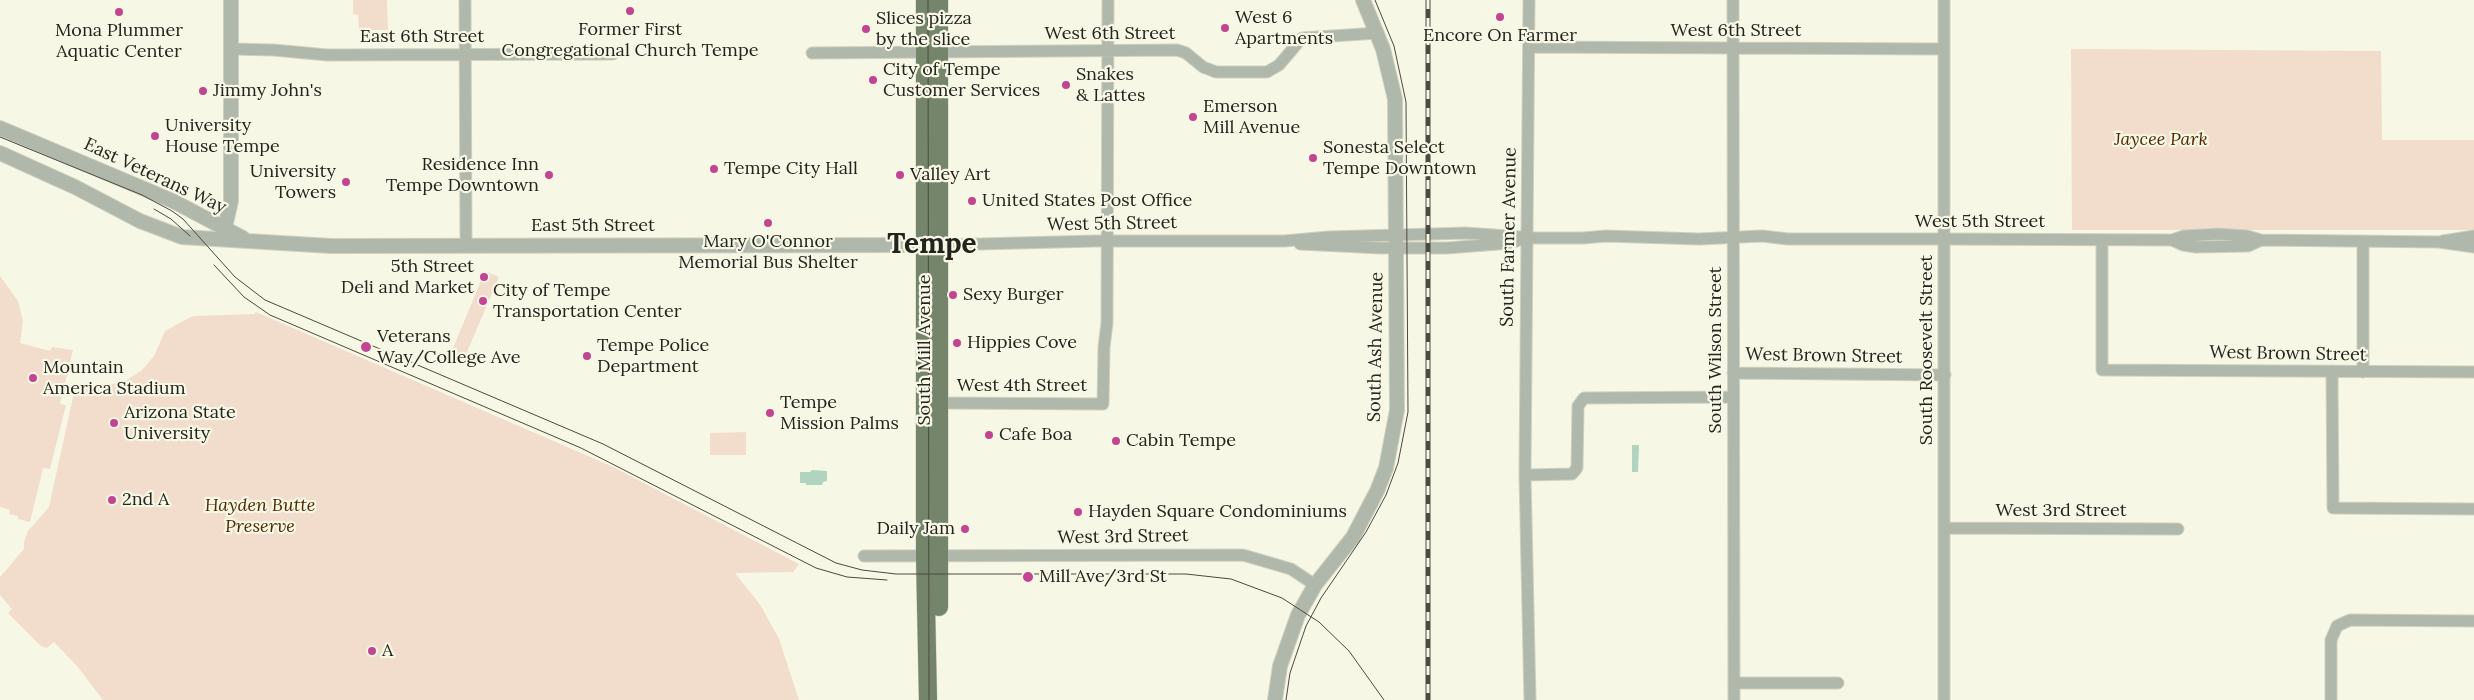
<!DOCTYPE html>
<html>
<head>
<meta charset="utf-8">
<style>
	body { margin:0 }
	canvas { display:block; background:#f6f7e4 }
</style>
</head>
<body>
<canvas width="2474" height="700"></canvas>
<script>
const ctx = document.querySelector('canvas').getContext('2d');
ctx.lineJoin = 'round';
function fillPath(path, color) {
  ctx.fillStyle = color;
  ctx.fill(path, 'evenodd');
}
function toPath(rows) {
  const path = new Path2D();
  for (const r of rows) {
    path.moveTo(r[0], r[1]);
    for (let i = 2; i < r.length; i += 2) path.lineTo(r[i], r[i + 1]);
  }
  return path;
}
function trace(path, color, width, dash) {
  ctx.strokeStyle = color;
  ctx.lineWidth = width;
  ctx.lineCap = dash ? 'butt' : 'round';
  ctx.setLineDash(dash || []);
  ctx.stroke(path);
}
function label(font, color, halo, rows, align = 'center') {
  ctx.font = font + ' Lora,serif';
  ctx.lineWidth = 4.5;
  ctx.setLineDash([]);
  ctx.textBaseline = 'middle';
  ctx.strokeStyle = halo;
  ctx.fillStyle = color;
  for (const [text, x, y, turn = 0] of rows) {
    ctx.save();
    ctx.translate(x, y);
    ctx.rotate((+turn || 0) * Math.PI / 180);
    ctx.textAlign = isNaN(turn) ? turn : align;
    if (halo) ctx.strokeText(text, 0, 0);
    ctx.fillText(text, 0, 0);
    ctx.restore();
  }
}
fillPath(toPath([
	[353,0,387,0,388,30,359,30,358,15,353,14],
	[2071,49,2381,51,2382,140,2474,140,2474,230,2072,230],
	[485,271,499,277,464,359,451,353],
	[0,276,18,301,23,321,20,343,50,351,52,347,73,350,60,404,66,405,50,469,43,468,30,522,18,519,18,516,9,514,10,510,0,507],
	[256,312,611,466,799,564,793,572,735,573,761,606,779,639,799,700,103,700,77,666,54,642,47,648,41,646,8,613,12,609,0,595,0,577,24,549,24,542,28,531,49,507,75,388,79,385,105,386,125,381,142,370,154,356,165,331,193,316,254,314],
	[746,432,746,455,710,455,710,433]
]), '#f2ddcd');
fillPath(toPath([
	[1632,445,1639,445,1638,472,1632,472],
	[812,470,827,471,827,481,823,482,822,485,806,485,806,483,800,483,800,472,810,472]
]), '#b0d4be');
const minor = toPath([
	[465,0,466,245],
	[1529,0,1525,475,1530,700],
	[1733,0,1734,700],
	[1944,0,1944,700],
	[1529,47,1944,49],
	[231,49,274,50,327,55,613,54],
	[812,53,1177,50,1186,53,1203,67,1216,72,1267,72,1279,65,1302,38,1378,33],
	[2102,240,2102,370,2474,372],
	[2172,240,2183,245,2196,247,2248,246,2261,240],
	[2363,241,2363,372],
	[2443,241,2474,236],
	[1300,244,1381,248,1447,248,1511,243,1525,238],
	[941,245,1096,241,1284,241,1329,237,1466,233,1536,238,1583,238,1606,236,1699,239,1762,236,1788,239,1934,239,2172,240,2184,236,2218,234,2247,236,2261,240,2439,242,2474,247],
	[2332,371,2333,508,2474,509],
	[1733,373,1945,375],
	[940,403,1103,404,1104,347,1107,323,1108,0],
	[1525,475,1572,474,1577,468,1578,406,1584,398,1733,397],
	[1945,528,2178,529],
	[864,556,1243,555,1291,569,1315,585],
	[1734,683,1838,683],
	[2331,700,2331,640,2337,626,2350,620,2474,621]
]);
const tertiary = toPath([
	[0,128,173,201,243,238],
	[0,153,75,187,140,221,182,237,331,246,935,245],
	[223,236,231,201,231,0],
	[1275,700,1280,666,1298,615,1315,585,1353,537,1377,491,1386,468,1397,410,1395,99,1383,49,1363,0]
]);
const primary = toPath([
	[925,0,925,556,928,700],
	[939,0,939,607]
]);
trace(minor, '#d0d1c0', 13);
trace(tertiary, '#d0d1c0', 16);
trace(primary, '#d0d1c0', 19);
trace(minor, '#afb8aa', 11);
trace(tertiary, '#afb8aa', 14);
trace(primary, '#75856b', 18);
trace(toPath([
	[928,0,929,700],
	[0,137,142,195,172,211,183,219,235,277,265,300,603,444,836,563,862,570,896,574,1186,574,1231,579,1282,598,1319,622,1349,651,1384,700],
	[154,209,171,219,190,236],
	[214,265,244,297,270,315,581,448,816,568,847,577,887,580],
	[1286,700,1290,673,1306,626,1321,598,1366,532,1386,495,1398,463,1408,412,1406,102,1394,46,1375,0]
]), '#4a4a42', 1);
const rail = toPath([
	[1428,0,1428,700]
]);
trace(rail, '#4a4a42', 5);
trace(rail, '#f6f7e4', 3, [9]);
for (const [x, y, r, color] of [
	[630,11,5,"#c24492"],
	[119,12,5,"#c24492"],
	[1500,17,5,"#c24492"],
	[1225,28,5,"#c24492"],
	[866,29,5,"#c24492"],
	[873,80,5,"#c24492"],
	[1066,85,5,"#c24492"],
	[203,91,5,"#c24492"],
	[1193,117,5,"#c24492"],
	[155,136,5,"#c24492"],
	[1313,158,5,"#c24492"],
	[714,169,5,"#c24492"],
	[549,175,5,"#c24492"],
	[900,175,5,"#c24492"],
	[346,182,5,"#c24492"],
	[972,201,5,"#c24492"],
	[768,223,5,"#c24492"],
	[484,277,5,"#c24492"],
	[953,295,5,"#c24492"],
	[483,301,5,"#c24492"],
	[957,343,5,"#c24492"],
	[366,347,6,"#c24492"],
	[587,356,5,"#c24492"],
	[33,378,5,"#c24492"],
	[770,413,5,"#c24492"],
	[114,423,5,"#c24492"],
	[989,435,5,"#c24492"],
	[1116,441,5,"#c24492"],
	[112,500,5,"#c24492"],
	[1078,512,5,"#c24492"],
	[965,529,5,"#c24492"],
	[1028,577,6,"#c24492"],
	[372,651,5,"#c24492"]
]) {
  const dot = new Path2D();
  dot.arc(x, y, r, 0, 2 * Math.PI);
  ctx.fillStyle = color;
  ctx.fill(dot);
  trace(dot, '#f6f7e4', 2);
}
label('18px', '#24241e', '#f6f7e4', [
	["West 6",1235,18],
	["Apartments",1235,39],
	["Slices pizza",876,19],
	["by the slice",876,40],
	["Former First",630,30,"center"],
	["Congregational Church Tempe",630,51,"center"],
	["Mona Plummer",119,31,"center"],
	["Aquatic Center",119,52,"center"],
	["Encore On Farmer",1500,36,"center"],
	["City of Tempe",883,70],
	["Customer Services",883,91],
	["Snakes",1076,75],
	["& Lattes",1076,96],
	["Jimmy John's",213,91],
	["Emerson",1203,107],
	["Mill Avenue",1203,128],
	["University",165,126],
	["House Tempe",165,147],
	["Sonesta Select",1323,148],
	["Tempe Downtown",1323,169],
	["Residence Inn",539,165,"right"],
	["Tempe Downtown",539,186,"right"],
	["Tempe City Hall",724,169],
	["University",336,172,"right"],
	["Towers",336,193,"right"],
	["Valley Art",910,175],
	["United States Post Office",982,201],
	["Mary O'Connor",768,242,"center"],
	["Memorial Bus Shelter",768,263,"center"],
	["5th Street",474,267,"right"],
	["Deli and Market",474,288,"right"],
	["City of Tempe",493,291],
	["Transportation Center",493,312],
	["Sexy Burger",963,295],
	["Veterans",377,337],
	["Way/College Ave",377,358],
	["Hippies Cove",967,343],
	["Tempe Police",597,346],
	["Department",597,367],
	["Mountain",43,368],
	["America Stadium",43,389],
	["Tempe",780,403],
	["Mission Palms",780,424],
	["Arizona State",124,413],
	["University",124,434],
	["Cafe Boa",999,435],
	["Cabin Tempe",1126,441],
	["2nd A",122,500],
	["Hayden Square Condominiums",1088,512],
	["Daily Jam",955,529,"right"],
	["Mill Ave/3rd St",1039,577],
	["A",382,651]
], 'left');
label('18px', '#24241e', '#f6f7e4', [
	["West 6th Street",1736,31],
	["West 6th Street",1110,34],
	["East 6th Street",422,37],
	["East Veterans Way",155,176,25],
	["West 5th Street",1980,222],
	["West 5th Street",1112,224,-1],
	["East 5th Street",593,226],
	["South Farmer Avenue",1509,237,-89],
	["South Ash Avenue",1376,347,-89],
	["South Mill Avenue",925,350,-90],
	["South Wilson Street",1716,350,-90],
	["South Roosevelt Street",1927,350,-90],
	["West Brown Street",2288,354,1],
	["West Brown Street",1824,356,1],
	["West 4th Street",1022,386],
	["West 3rd Street",2061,511],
	["West 3rd Street",1123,537,-1]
]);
label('italic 18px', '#522900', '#f6f7e4', [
	["Jaycee Park",2161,140],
	["Hayden Butte",260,506],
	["Preserve",260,527]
]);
label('bold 28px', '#24241e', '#f6f7e4', [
	["Tempe",932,245]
]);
</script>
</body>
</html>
